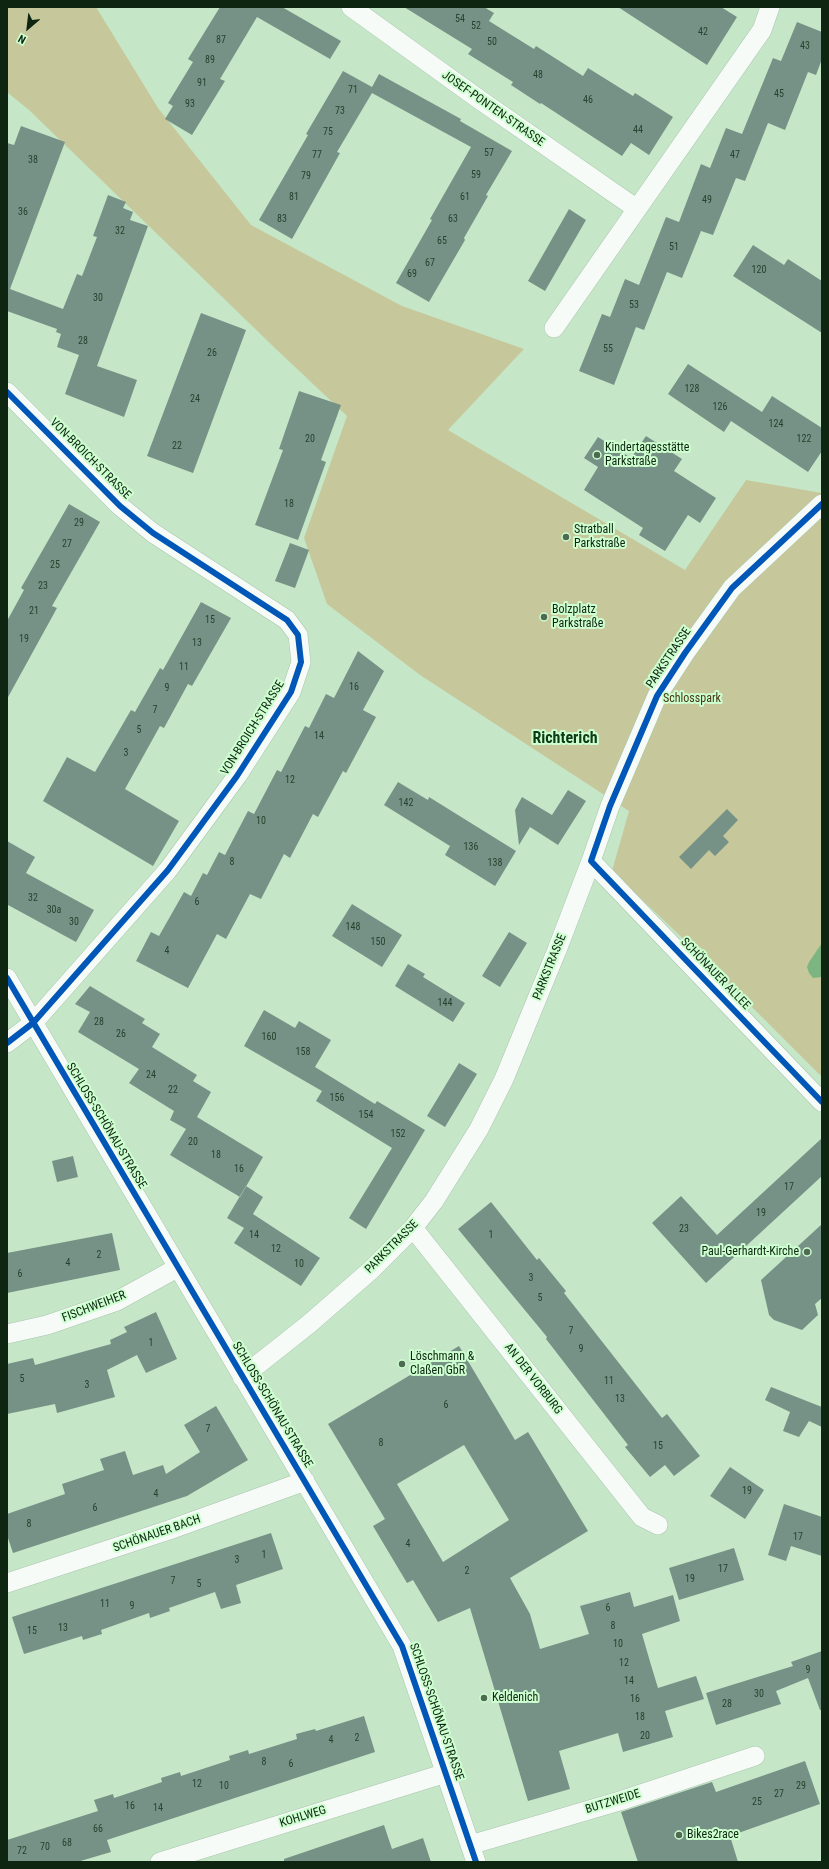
<!DOCTYPE html>
<html>
<head>
<meta charset="utf-8">
<style>
	body { margin:0 }
	#map { position:relative; width:829px; height:1869px; overflow:hidden; background:#c5e7c8; font-family:"Roboto Condensed",sans-serif }
	canvas { display:block }
	.frame { position:absolute; inset:0; border:8px solid #0e2611; pointer-events:none }
	.north { position:absolute; left:8px; top:8px; width:40px; height:40px; -webkit-text-stroke:3px #ceffd0; paint-order:stroke; rotate:208deg; font-size:11px; font-weight:700; line-height:16px; text-align:center; color:#0e2611 }
	.north::after { content:''; display:block; margin:auto; width:14px; height:18px; background:#0e2611; clip-path:polygon(50% 0,100% 100%,50% 72%,0 100%) }
</style>
</head>
<body>
<div id="map">
<canvas width="829" height="1869"></canvas>
<div class="frame"></div>
<div class="north">N</div>
</div>
<script>
const ctx = document.querySelector('canvas').getContext('2d');
ctx.lineJoin = 'round';
function fillPath(path, color) {
  ctx.fillStyle = color;
  ctx.fill(path, 'evenodd');
}
function toPath(rows) {
  const path = new Path2D();
  for (const r of rows) {
    path.moveTo(r[0], r[1]);
    for (let i = 2; i < r.length; i += 2) path.lineTo(r[i], r[i + 1]);
  }
  return path;
}
function trace(path, color, width, dash) {
  ctx.strokeStyle = color;
  ctx.lineWidth = width;
  ctx.lineCap = dash ? 'butt' : 'round';
  ctx.setLineDash(dash || []);
  ctx.stroke(path);
}
function label(font, color, halo, rows, align = 'center') {
  ctx.font = font + ' "Roboto Condensed",sans-serif';
  ctx.lineWidth = 4;
  ctx.setLineDash([]);
  ctx.textBaseline = 'middle';
  ctx.strokeStyle = halo;
  ctx.fillStyle = color;
  for (const [text, x, y, turn = 0] of rows) {
    ctx.save();
    ctx.translate(x, y);
    ctx.rotate((+turn || 0) * Math.PI / 180);
    ctx.textAlign = isNaN(turn) ? turn : align;
    if (halo) ctx.strokeText(text, 0, 0);
    ctx.fillText(text, 0, 0);
    ctx.restore();
  }
}
fillPath(toPath([
	[7,7,96,7,158,108,251,225,402,306,524,349,448,430,685,570,746,480,822,493,822,1077,696,951,612,871,629,811,420,675,327,604,304,538,347,416,278,351,29,110,7,92]
]), '#c6c89b');
fillPath(toPath([
	[822,943,822,977,813,978,809,973,807,967,809,962]
]), '#7cb581');
fillPath(toPath([
	[220,7,282,7,341,41,330,59,257,17,220,79,225,81,192,135,165,119,173,106,168,103,193,62,188,59],
	[404,7,484,7,494,13,489,21,534,49,536,46,583,76,588,68,633,96,635,93,673,117,649,155,631,143,622,156,541,103,540,104,511,85,513,82,468,54,472,49],
	[618,7,721,7,737,17,707,65],
	[797,22,822,32,822,59,816,75,808,72,785,130,768,123,745,181,736,178,713,235,701,231,682,278,667,272,644,330,636,327,614,385,579,371,602,314,610,317,625,279,639,285,666,217,679,222,701,164,710,168,726,128,742,134,773,58,781,61],
	[343,71,372,87,379,74,461,119,460,121,512,151,486,195,488,196,464,238,465,240,429,302,396,283,432,220,430,219,471,147,372,93,337,152,340,153,292,239,259,220,308,135,306,134],
	[21,126,65,142,10,289,63,309,77,274,82,276,97,237,93,236,108,195,126,202,123,208,133,212,130,220,148,226,97,366,137,380,124,417,65,394,79,355,57,347,61,334,56,332,57,329,7,311,7,143,14,145],
	[569,209,586,220,545,291,528,281],
	[753,245,784,265,788,259,822,281,822,333,733,276],
	[201,313,246,330,193,473,147,456],
	[688,364,762,412,772,396,822,428,822,451,808,472,731,421,724,432,668,394],
	[299,391,341,405,321,460,326,462,298,540,255,525,283,450,279,449],
	[646,436,682,459,674,471,716,498,700,523,688,515,665,551,639,535,643,528,584,490,598,467,584,458,598,437,631,458],
	[69,504,100,522,52,606,57,608,7,699,7,621,24,590,21,588],
	[290,543,309,550,295,588,275,581],
	[201,602,231,618,192,686,188,684,164,728,160,726,125,789,179,821,153,866,43,801,67,757,95,772,131,710,135,712,160,668,163,670],
	[358,651,384,671,363,710,376,717,346,773,343,771,318,817,313,814,290,858,284,854,261,899,250,894,226,939,217,934,188,988,136,961,151,932,159,936,184,892,191,896,203,873,207,875,219,852,225,855,248,811,254,814,277,770,281,772,305,726,309,728,326,694,334,698],
	[398,782,428,800,429,797,516,851,495,886,445,855,450,846,384,805],
	[568,790,586,801,558,845,530,827,519,845,515,810,522,797,552,815],
	[727,809,738,820,723,836,729,842,715,856,709,850,691,869,679,857],
	[7,841,35,857,26,873,94,910,76,942,8,905,7,907],
	[352,904,402,935,382,967,332,936],
	[509,932,527,943,500,987,482,976],
	[408,964,425,974,423,977,465,1003,453,1022,395,986],
	[90,986,145,1019,142,1023,160,1034,152,1047,197,1075,193,1081,211,1092,197,1117,263,1157,240,1197,170,1155,186,1129,170,1120,174,1111,129,1083,139,1069,78,1032,90,1012,75,1004],
	[264,1010,295,1028,299,1021,331,1040,315,1067,375,1104,377,1101,425,1130,366,1229,349,1218,392,1148,316,1101,322,1091,244,1046],
	[459,1063,477,1074,445,1127,427,1116],
	[822,1138,822,1176,706,1283,652,1223,681,1196,717,1235],
	[73,1156,78,1177,57,1182,52,1161],
	[246,1186,263,1197,253,1214,320,1258,301,1286,234,1243,244,1228,227,1218],
	[491,1202,537,1260,539,1258,566,1291,564,1293,662,1418,667,1414,700,1456,674,1476,665,1465,650,1477,625,1447,628,1445,546,1339,547,1337,458,1229],
	[822,1224,822,1298,815,1304,818,1315,802,1330,774,1320,769,1315,761,1280],
	[112,1233,120,1270,7,1293,7,1253],
	[156,1312,177,1359,146,1373,137,1355,107,1370,115,1397,57,1413,55,1404,7,1414,7,1364,33,1358,35,1365,111,1344,110,1340,127,1332,124,1327],
	[459,1346,515,1440,528,1432,588,1531,510,1578,530,1614,540,1649,589,1634,580,1606,630,1592,634,1607,673,1595,680,1621,642,1634,651,1665,658,1688,696,1676,704,1699,665,1711,673,1737,623,1752,618,1733,559,1751,570,1789,528,1801,470,1608,438,1622,413,1580,407,1583,373,1526,385,1519,328,1424],
	[464,1445,509,1520,443,1562,397,1484],
	[771,1387,822,1407,822,1427,809,1421,799,1437,783,1431,790,1412,765,1400],
	[216,1406,248,1460,187,1496,13,1553,7,1535,7,1514,65,1494,62,1484,104,1470,100,1459,125,1451,133,1475,163,1465,166,1474,200,1452,184,1425],
	[730,1467,764,1490,745,1519,710,1496],
	[784,1504,822,1517,822,1556,791,1546,786,1561,768,1555],
	[271,1533,283,1569,236,1585,241,1603,221,1609,215,1592,169,1608,170,1611,150,1618,149,1613,101,1630,102,1634,83,1640,82,1636,24,1654,12,1617],
	[734,1548,744,1580,679,1600,669,1568],
	[822,1651,822,1710,820,1710,808,1678,776,1691,781,1704,716,1725,706,1693,793,1666,791,1662],
	[364,1716,375,1752,107,1840,111,1852,77,1862,7,1862,7,1840,98,1811,94,1800,113,1794,114,1798,162,1782,161,1778,180,1772,181,1776,230,1760,229,1756,248,1750,249,1754,297,1739,296,1734,315,1729,316,1731],
	[805,1761,820,1804,730,1836,738,1862,638,1862,621,1812,712,1782,716,1792],
	[384,1825,392,1849,423,1838,431,1862,284,1862,284,1859]
]), '#769286');
const street = toPath([
	[351,7,480,100,637,209,554,328],
	[637,209,762,30,770,7],
	[7,392,120,506,153,533,287,620,298,635,301,662,291,692,237,776,168,870,33,1023,7,1043],
	[591,861,822,1102],
	[7,978,402,1646,476,1862],
	[413,1228,642,1517,658,1525],
	[7,1334,47,1325,117,1301,177,1268],
	[242,1377,309,1324,371,1270,413,1228,434,1201,479,1129,504,1079,557,950,591,861,610,806,657,696,685,653,732,588,822,504],
	[7,1583,169,1530,305,1481],
	[470,1845,623,1800,755,1756],
	[160,1862,446,1773]
]);
trace(street, '#aac4ad', 20);
trace(street, '#f6fbf7', 19);
trace(toPath([
	[7,392,120,506,153,533,287,620,298,635,301,662,291,692,237,776,168,870,33,1023,7,1043],
	[822,504,732,588,685,653,657,696,610,806,591,861,822,1102],
	[7,978,402,1646,476,1862]
]), '#0057b8', 6);
for (const [x, y, r, color] of [
	[597,455,4,"#4e6a51"],
	[566,537,4,"#4e6a51"],
	[544,617,4,"#4e6a51"],
	[807,1252,4,"#4e6a51"],
	[402,1364,4,"#4e6a51"],
	[484,1698,4,"#4e6a51"],
	[679,1835,4,"#4e6a51"]
]) {
  const dot = new Path2D();
  dot.arc(x, y, r, 0, 2 * Math.PI);
  ctx.fillStyle = color;
  ctx.fill(dot);
  trace(dot, '#ceffd0', 1.5);
}
label('10px', '#28412e', null, [
	["54",460,19],
	["52",476,26],
	["42",703,32],
	["87",221,40],
	["50",492,42],
	["43",805,46],
	["89",210,60],
	["48",538,75],
	["91",202,83],
	["71",353,90],
	["45",779,94],
	["46",588,100],
	["93",190,104],
	["73",340,111],
	["44",638,130],
	["75",328,132],
	["57",489,153],
	["77",317,155],
	["47",735,155],
	["38",33,160],
	["59",476,175],
	["79",306,176],
	["81",294,197],
	["61",465,197],
	["49",707,200],
	["36",23,212],
	["83",282,219],
	["63",453,219],
	["32",120,231],
	["65",442,241],
	["51",674,247],
	["67",430,263],
	["120",759,270],
	["69",412,274],
	["30",98,298],
	["53",634,305],
	["28",83,341],
	["55",608,349],
	["26",212,353],
	["128",692,389],
	["24",195,399],
	["126",720,407],
	["124",776,424],
	["20",310,439],
	["122",804,439],
	["22",177,446],
	["18",289,504],
	["29",79,523],
	["27",67,544],
	["25",55,565],
	["23",43,586],
	["21",34,611],
	["15",210,620],
	["19",24,639],
	["13",197,643],
	["11",184,667],
	["16",354,687],
	["9",167,688],
	["7",155,710],
	["5",139,730],
	["14",319,736],
	["3",126,753],
	["12",290,780],
	["142",406,803],
	["10",261,821],
	["136",471,847],
	["8",232,862],
	["138",495,863],
	["32",33,898],
	["6",197,902],
	["30a",54,910],
	["30",74,922],
	["148",353,927],
	["150",378,942],
	["4",167,951],
	["144",445,1003],
	["28",99,1022],
	["26",121,1034],
	["160",269,1037],
	["158",303,1052],
	["24",151,1075],
	["22",173,1090],
	["156",337,1098],
	["154",366,1115],
	["152",398,1134],
	["20",193,1142],
	["18",216,1155],
	["16",239,1169],
	["17",789,1187],
	["19",761,1213],
	["23",684,1229],
	["14",254,1235],
	["1",491,1235],
	["12",276,1249],
	["2",99,1255],
	["4",68,1263],
	["10",299,1264],
	["6",20,1274],
	["3",531,1278],
	["5",540,1298],
	["7",571,1331],
	["1",151,1343],
	["9",581,1349],
	["5",22,1379],
	["11",609,1381],
	["3",87,1385],
	["13",620,1399],
	["6",446,1405],
	["7",208,1429],
	["8",381,1443],
	["15",658,1446],
	["19",747,1491],
	["4",156,1494],
	["6",95,1508],
	["8",29,1524],
	["17",798,1537],
	["4",408,1544],
	["1",264,1555],
	["3",237,1560],
	["17",723,1569],
	["2",467,1571],
	["19",690,1579],
	["7",173,1581],
	["5",199,1584],
	["11",105,1604],
	["9",132,1606],
	["6",608,1608],
	["8",613,1626],
	["13",63,1628],
	["15",32,1631],
	["10",618,1644],
	["12",624,1663],
	["9",808,1670],
	["14",629,1681],
	["30",759,1694],
	["16",635,1699],
	["28",727,1704],
	["18",640,1717],
	["20",645,1736],
	["2",357,1738],
	["4",331,1740],
	["8",264,1762],
	["6",291,1764],
	["12",197,1784],
	["10",224,1786],
	["29",801,1786],
	["27",779,1794],
	["25",757,1802],
	["16",130,1806],
	["14",158,1808],
	["66",98,1829],
	["68",67,1843],
	["70",45,1847],
	["72",22,1851]
]);
label('12px', '#0e2611', '#ceffd0', [
	["JOSEF-PONTEN-STRASSE",493,109,35],
	["VON-BROICH-STRASSE",90,459,45],
	["PARKSTRASSE",669,658,-56],
	["VON-BROICH-STRASSE",253,728,-58],
	["PARKSTRASSE",550,967,-68],
	["SCHÖNAUER ALLEE",715,974,46],
	["SCHLOSS-SCHÖNAU-STRASSE",106,1126,59],
	["PARKSTRASSE",392,1247,-45],
	["FISCHWEIHER",94,1307,-21],
	["AN DER VORBURG",533,1379,52],
	["SCHLOSS-SCHÖNAU-STRASSE",272,1405,59],
	["SCHÖNAUER BACH",157,1534,-19],
	["SCHLOSS-SCHÖNAU-STRASSE",436,1712,71],
	["BUTZWEIDE",613,1802,-17],
	["KOHLWEG",303,1817,-17]
]);
label('12px', '#0e2611', '#ceffd0', [
	["Kindertagesstätte",605,448],
	["Parkstraße",605,462],
	["Stratball",574,530],
	["Parkstraße",574,544],
	["Bolzplatz",552,610],
	["Parkstraße",552,624],
	["Paul-Gerhardt-Kirche",799,1252,"right"],
	["Löschmann &",410,1357],
	["Claßen GbR",410,1371],
	["Keldenich",492,1698],
	["Bikes2race",687,1835]
], 'left');
label('12px', '#453611', '#ceffd0', [
	["Schlosspark",692,699]
]);
label('bold 16px', '#0e3b16', '#ceffd0', [
	["Richterich",565,739]
]);
</script>
</body>
</html>
